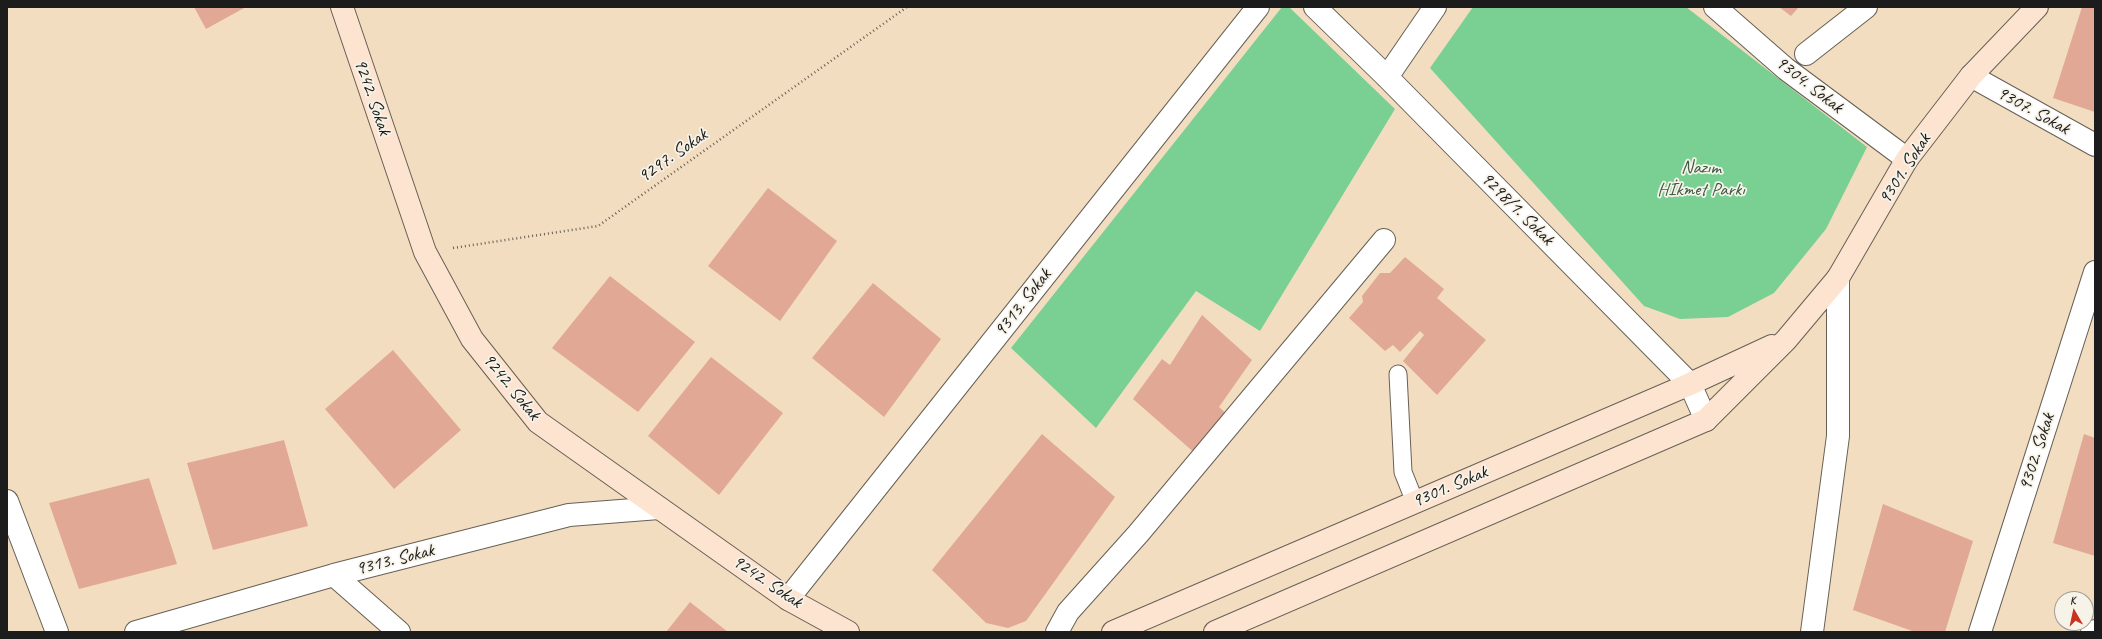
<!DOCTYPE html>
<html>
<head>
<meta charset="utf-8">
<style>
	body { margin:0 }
	#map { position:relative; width:2102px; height:639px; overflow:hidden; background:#f3ddc0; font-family:Caveat,sans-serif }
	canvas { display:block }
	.frame { position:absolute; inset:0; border:8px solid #1c1c1c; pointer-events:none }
	.north { position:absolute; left:2054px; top:591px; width:40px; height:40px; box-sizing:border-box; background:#f7f3e8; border:1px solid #9f9d96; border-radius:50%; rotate:351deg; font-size:11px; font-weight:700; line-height:16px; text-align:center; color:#1c1c1c }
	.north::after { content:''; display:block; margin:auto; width:14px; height:18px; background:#c8321e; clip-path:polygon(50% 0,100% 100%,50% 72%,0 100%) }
</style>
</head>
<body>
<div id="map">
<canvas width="2102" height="639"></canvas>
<div class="frame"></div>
<div class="north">K</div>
</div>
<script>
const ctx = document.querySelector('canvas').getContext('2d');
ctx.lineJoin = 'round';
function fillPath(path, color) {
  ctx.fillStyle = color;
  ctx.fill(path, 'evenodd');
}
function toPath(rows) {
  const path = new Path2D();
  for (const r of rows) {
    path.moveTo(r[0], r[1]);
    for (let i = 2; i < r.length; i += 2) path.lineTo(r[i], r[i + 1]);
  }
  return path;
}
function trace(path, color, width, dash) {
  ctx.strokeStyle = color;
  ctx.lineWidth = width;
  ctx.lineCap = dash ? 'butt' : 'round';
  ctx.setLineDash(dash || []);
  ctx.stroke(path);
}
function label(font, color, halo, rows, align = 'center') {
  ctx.font = font + ' Caveat,sans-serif';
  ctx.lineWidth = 3.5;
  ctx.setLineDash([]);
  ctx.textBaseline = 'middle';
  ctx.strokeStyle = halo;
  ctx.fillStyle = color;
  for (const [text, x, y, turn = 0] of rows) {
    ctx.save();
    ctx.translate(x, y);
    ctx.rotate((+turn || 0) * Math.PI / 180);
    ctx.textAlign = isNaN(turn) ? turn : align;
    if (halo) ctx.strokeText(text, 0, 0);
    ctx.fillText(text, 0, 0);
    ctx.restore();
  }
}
fillPath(toPath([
	[1282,7,1289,7,1395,109,1260,331,1196,291,1096,428,1011,348],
	[1473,7,1686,7,1867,147,1826,229,1774,293,1728,317,1680,319,1644,306,1430,68]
]), '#7acf93');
fillPath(toPath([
	[194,7,246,7,206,29],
	[1779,7,1799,7,1791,16],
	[2082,7,2095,7,2095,112,2053,98],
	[768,188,837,241,780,321,708,266],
	[1405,257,1444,289,1437,298,1486,340,1437,395,1403,361,1424,335,1420,331,1400,352,1393,345,1385,351,1349,318,1363,302,1362,296,1380,273,1390,273],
	[610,276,695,342,638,412,552,348],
	[873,283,941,339,884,417,812,358],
	[1202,315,1252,360,1219,407,1229,416,1197,455,1133,399,1162,359,1170,365],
	[393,350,461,430,394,489,325,409],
	[711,357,783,413,719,495,648,436],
	[1042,434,1115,497,1026,621,1008,628,986,623,932,570],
	[2084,434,2095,438,2095,556,2053,543],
	[284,440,308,526,213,550,187,463],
	[149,478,177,564,79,589,49,503],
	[1883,504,1973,541,1945,632,1915,632,1853,610],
	[690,602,728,632,666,632]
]), '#e1a895');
const lane = toPath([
	[1398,374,1403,472,1415,502]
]);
const street = toPath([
	[1315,7,1387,77,1690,384,1706,420],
	[1715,7,1786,69,1907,159],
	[1806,54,1866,7],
	[1971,76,2095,145],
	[1387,77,1435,7],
	[7,501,57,632],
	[334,575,399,632],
	[788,599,1258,7],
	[136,632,334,575,569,515,659,508],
	[1057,632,1068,612,1138,534,1384,240],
	[1812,632,1838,436,1838,278],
	[1980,632,2095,272],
	[2092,632,2095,631]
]);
const secondary = toPath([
	[342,7,425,252,472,339,538,422,788,599,848,632],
	[1113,632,1690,384,1772,346],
	[1215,632,1706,420,1786,340,1838,278,1907,159,1971,76,2037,7]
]);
trace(lane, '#676055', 19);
trace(street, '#676055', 24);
trace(secondary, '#676055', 24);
trace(toPath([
	[453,248,598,226,907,7]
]), '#676055', 2.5, [1, 3]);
trace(lane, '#fff', 17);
trace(street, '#fff', 22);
trace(secondary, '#fde4d1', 22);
label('19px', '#1c1c1c', '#f7f3e8', [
	["9304. Sokak",1809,85,38],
	["9242. Sokak",372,97,71],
	["9307. Sokak",2033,111,29],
	["9297. Sokak",673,156,-35],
	["9301. Sokak",1905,169,-57],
	["9298/1. Sokak",1517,209,45],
	["9313. Sokak",1023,303,-52],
	["9242. Sokak",511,387,51],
	["9302. Sokak",2037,452,-72],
	["9301. Sokak",1450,487,-23],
	["9313. Sokak",395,560,-14],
	["9242. Sokak",767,582,34]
]);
label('19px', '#3d5b46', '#f7f3e8', [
	["Nazım",1701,168],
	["Hİkmet Parkı",1701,190]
]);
</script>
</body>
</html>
